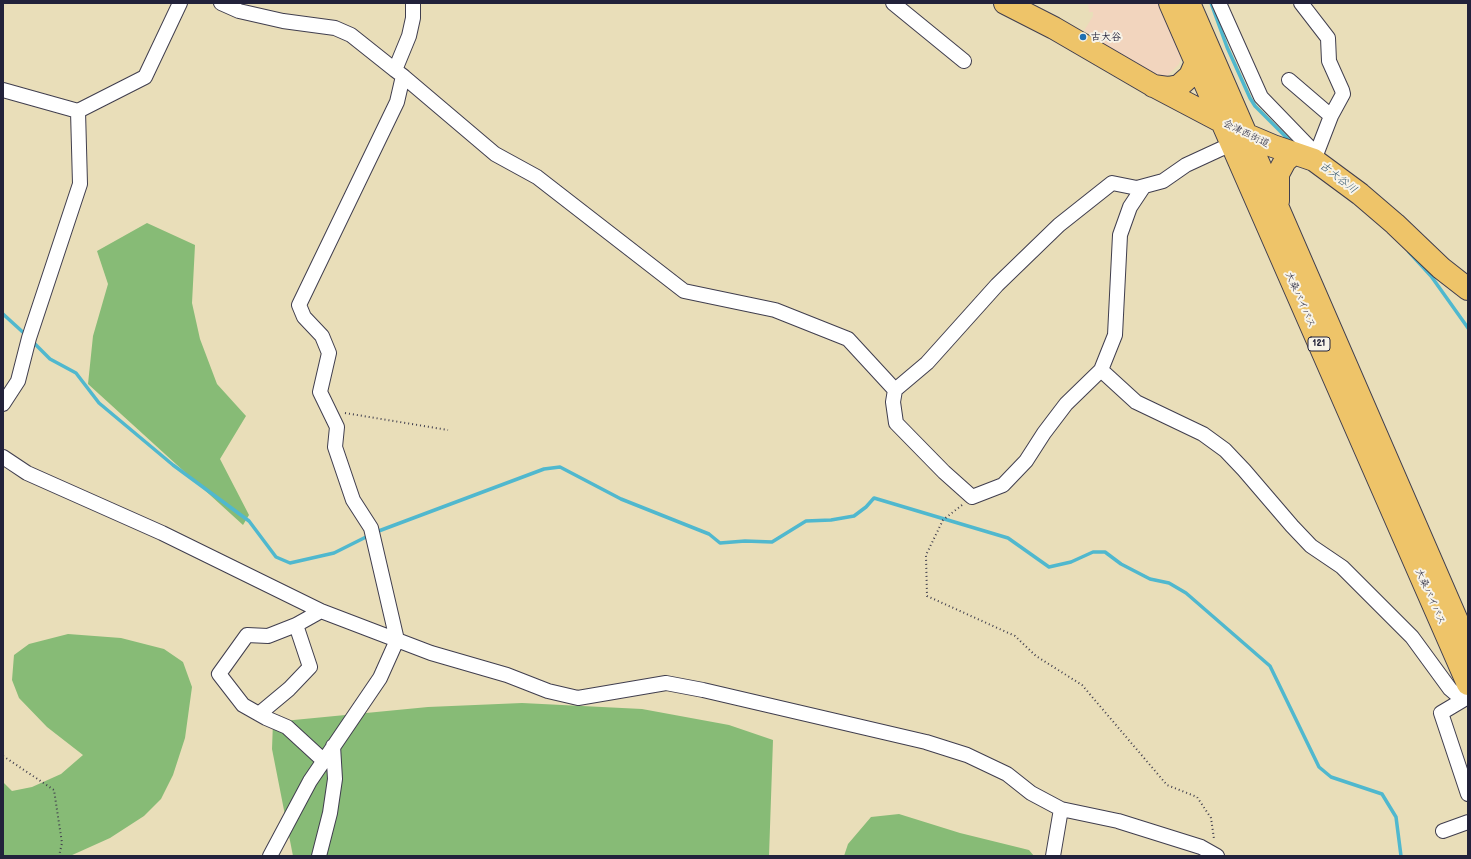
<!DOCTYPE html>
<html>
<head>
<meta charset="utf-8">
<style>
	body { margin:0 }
	#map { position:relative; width:1471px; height:859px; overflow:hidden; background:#e9deb9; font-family:"Balsamiq Sans",sans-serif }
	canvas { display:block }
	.frame { position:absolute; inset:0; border:4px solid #22223b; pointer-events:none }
</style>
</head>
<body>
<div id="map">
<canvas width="1471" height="859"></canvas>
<div class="frame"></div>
</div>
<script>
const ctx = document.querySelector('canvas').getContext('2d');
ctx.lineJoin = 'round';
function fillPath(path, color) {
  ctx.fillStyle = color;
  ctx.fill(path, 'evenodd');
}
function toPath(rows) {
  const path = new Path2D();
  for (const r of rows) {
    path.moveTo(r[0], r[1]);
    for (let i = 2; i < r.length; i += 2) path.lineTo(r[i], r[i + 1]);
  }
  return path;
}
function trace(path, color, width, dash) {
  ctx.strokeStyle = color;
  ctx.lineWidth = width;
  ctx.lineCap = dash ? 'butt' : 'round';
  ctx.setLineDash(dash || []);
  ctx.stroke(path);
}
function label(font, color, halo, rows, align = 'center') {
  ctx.font = font + ' "Balsamiq Sans","Klee One",sans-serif';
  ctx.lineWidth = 4;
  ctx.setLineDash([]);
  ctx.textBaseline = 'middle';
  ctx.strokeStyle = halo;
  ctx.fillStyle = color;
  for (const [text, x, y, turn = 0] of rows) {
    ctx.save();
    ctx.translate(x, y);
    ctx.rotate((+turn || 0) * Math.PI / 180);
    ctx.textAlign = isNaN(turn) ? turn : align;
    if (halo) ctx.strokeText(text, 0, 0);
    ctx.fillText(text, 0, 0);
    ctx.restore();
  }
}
fillPath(toPath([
	[1088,3,1158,3,1182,55,1179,64,1167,76,1156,76,1091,41,1094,36,1084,31,1093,16,1093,12,1089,12]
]), '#f2d5be');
fillPath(toPath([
	[147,223,195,245,192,303,200,339,217,384,246,416,220,459,249,515,243,525,88,384,93,336,108,284,97,251],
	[68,634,121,638,164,649,183,662,192,687,185,738,173,775,161,799,144,816,110,838,70,856,3,856,3,782,12,791,32,787,61,774,83,755,47,727,19,698,12,680,14,655,29,644],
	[522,703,642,709,729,725,773,740,769,856,293,856,272,749,273,722,428,707],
	[899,814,960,833,1029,850,1034,856,844,856,848,844,871,817]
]), '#87bb76');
trace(toPath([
	[1211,3,1227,47,1250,98,1255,106,1292,143],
	[1409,252,1431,276,1468,328],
	[3,314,26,335],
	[32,341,50,359,76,373,99,403,173,465,249,521,276,557,290,563,334,553,370,535],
	[376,532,544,469,560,467,621,499,709,534,720,543,745,541,772,542,806,521,831,520,854,516,866,507,874,498,1008,538,1049,567,1071,562,1093,552,1105,552,1121,564,1150,579,1169,583,1186,593,1270,666,1319,767,1331,777,1382,794,1396,817,1401,856]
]), '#50b8ce', 3.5);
const minor = toPath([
	[221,3,239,11,283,21,335,28,351,35,395,70],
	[893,3,964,61],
	[1219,3,1261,97,1316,154],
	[1301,3,1328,38,1329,61,1342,90,1343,94,1331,116,1314,160],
	[403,76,495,154,537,177,684,291,775,310,848,339,895,390],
	[1289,80,1331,116],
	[3,90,78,111],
	[1144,186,1130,207,1120,235,1115,335,1101,370,1066,404,1044,433,1026,461,1003,485,972,497,944,472,896,423,893,402,895,390,927,363,997,285,1059,225,1112,183,1137,188,1163,181,1186,165,1238,141],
	[1101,370,1136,402,1203,434,1225,450,1244,470,1292,526,1311,546,1342,567,1412,637,1450,689,1457,695,1468,694],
	[3,404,18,381,29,338,80,184,78,111,145,77,180,3],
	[3,457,27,473,162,533,321,611,431,653,507,675,548,691,578,698,666,683,703,690,926,742,967,755,1007,774,1031,793,1061,809,1118,821,1201,847,1217,856],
	[321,611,296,625,268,636,247,635,219,674,243,705,266,718,287,727,324,761],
	[1468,697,1441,713,1468,794],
	[259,714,289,689,310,667,296,625],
	[1443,831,1468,822],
	[270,856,310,781,380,678,397,640,371,528,353,500,335,447,337,427,320,392,329,353,322,336,304,317,299,305,397,102,403,76,395,70,409,36,413,18,413,3],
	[319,856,330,813,335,779,333,746],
	[1053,856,1061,809]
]);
const trunk = toPath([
	[1005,3,1054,28,1152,85,1247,135,1273,146,1314,160,1360,194,1395,224,1441,268,1468,289],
	[1170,3,1468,684],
	[1189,3,1468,646],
	[1153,86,1168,88,1179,86,1190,76,1196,62],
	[1278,201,1278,174,1285,161,1293,154]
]);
trace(minor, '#403e4e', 16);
trace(trunk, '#403e4e', 24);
trace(toPath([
	[345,413,448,430],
	[962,505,943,520,926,555,927,596,1015,636,1036,656,1082,685,1167,785,1197,797,1211,818,1214,839],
	[3,756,54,790,62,843,59,856]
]), '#403e4e', 2, [1, 3]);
trace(minor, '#fff', 14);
trace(trunk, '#eec469', 22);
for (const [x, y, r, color] of [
	[1083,37,4,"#1f6fb2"]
]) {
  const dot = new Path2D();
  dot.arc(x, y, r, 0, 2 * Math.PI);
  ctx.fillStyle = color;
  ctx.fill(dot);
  trace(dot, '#f7f3e8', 1.5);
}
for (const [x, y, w] of [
	[1319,344,22]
]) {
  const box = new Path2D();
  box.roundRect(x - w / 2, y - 7, w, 14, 3);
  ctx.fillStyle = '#f7f3e8';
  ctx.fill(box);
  trace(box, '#22223b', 1);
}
label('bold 9px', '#22223b', null, [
	["121",1319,344]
]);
label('bold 10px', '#22223b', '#f7f3e8', [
	["古大谷",1091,37]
], 'left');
label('10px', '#22223b', '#f7f3e8', [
	["会津西街道",1246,134,26],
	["大桑バイパス",1300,300,66],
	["大桑バイパス",1430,597,66]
]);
label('italic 11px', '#32566e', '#f7f3e8', [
	["古大谷川",1338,178,38]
]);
</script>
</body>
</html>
